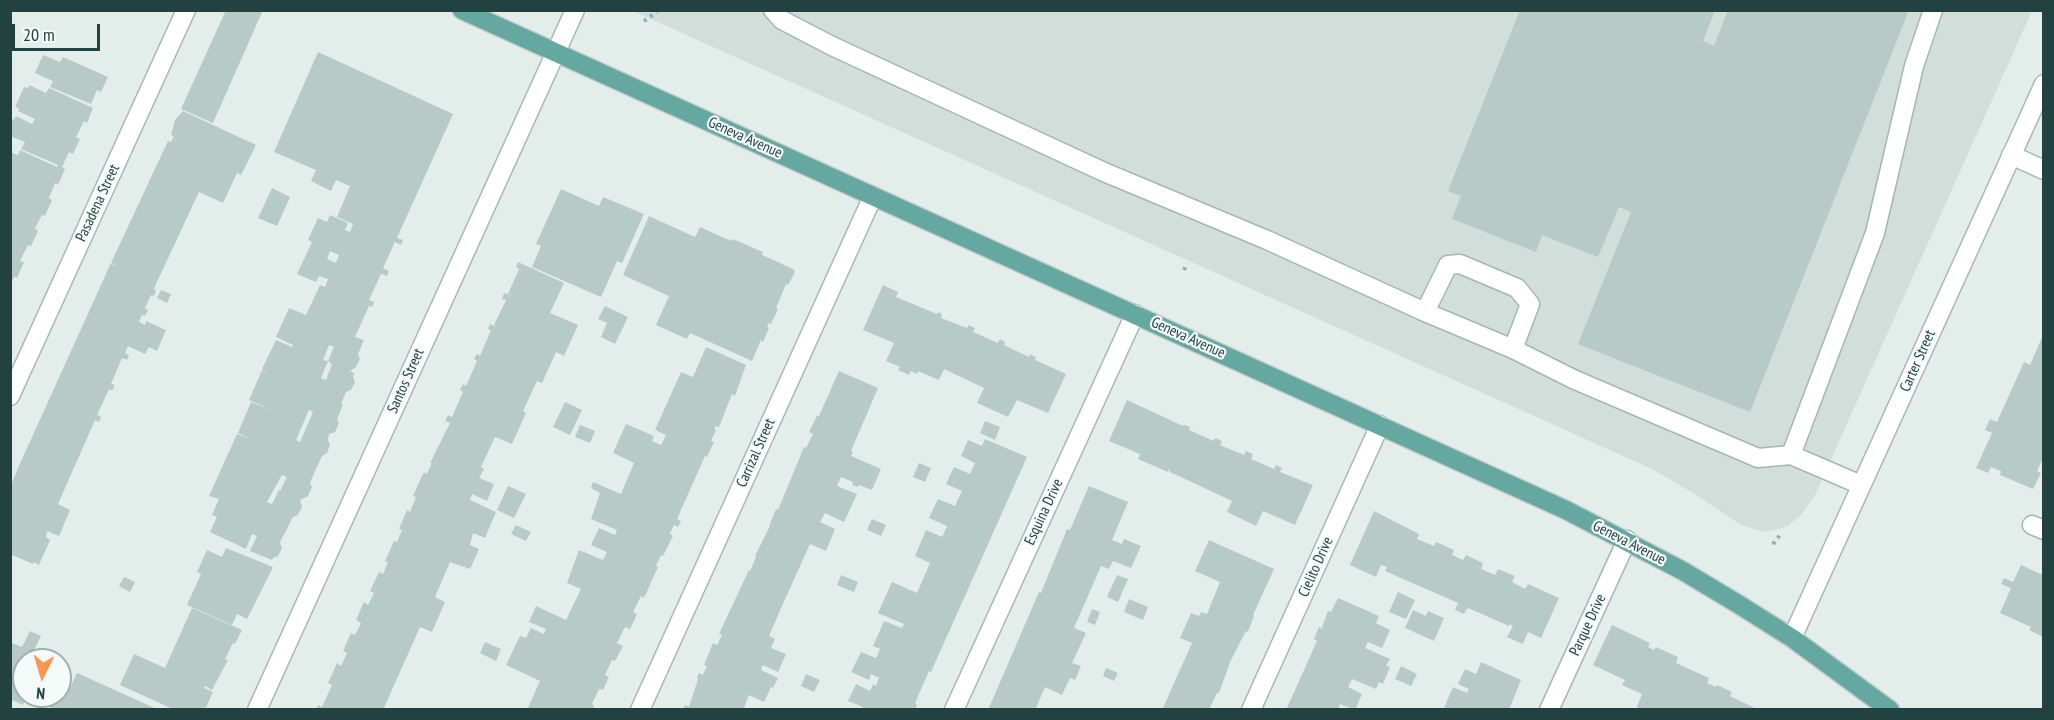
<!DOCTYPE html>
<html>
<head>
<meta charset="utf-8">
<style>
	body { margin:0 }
	#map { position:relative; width:2054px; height:720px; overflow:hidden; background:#e3eeeb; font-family:"PT Sans Narrow",sans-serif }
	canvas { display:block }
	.frame { position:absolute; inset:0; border:12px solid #21423e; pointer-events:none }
	.north { position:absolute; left:12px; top:648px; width:60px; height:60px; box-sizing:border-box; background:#f4faf8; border:2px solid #a0b0ae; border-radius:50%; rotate:185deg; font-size:16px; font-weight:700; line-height:24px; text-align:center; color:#21423e }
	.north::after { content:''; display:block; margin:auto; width:21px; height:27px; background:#fe9751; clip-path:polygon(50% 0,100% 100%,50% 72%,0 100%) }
	.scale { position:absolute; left:12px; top:24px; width:88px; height:27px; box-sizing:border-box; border:3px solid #21423e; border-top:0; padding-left:8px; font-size:18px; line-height:21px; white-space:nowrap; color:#21423e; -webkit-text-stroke:4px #f4faf8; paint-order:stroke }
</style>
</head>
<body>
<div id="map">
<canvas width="2054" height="720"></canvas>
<div class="frame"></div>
<div class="north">N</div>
<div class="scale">20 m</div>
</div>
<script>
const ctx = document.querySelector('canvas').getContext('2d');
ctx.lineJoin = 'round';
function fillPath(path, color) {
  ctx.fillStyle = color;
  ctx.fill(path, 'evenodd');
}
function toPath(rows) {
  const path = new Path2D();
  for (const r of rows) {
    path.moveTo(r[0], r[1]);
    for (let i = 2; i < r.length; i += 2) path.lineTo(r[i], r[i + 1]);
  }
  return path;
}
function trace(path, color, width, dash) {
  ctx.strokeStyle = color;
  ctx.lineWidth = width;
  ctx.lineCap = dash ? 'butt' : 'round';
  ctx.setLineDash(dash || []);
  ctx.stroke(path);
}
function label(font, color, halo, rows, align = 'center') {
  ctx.font = font + ' "PT Sans Narrow",sans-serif';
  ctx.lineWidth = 4.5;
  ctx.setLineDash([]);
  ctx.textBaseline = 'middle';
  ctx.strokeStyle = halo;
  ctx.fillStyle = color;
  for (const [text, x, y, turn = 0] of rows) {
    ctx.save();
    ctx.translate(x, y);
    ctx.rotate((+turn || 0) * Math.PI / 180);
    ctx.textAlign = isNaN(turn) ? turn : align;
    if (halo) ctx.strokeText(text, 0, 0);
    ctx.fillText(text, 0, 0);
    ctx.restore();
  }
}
fillPath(toPath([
	[633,11,2032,11,1815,495,1801,515,1786,527,1765,532,1741,525,1698,496,1652,469]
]), '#d1deda');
fillPath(toPath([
	[226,10,263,10,213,123,181,109],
	[1520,10,1715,10,1703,41,1714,46,1728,10,1909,10,1750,412,1578,344,1631,212,1619,207,1598,257,1542,235,1536,252,1452,219,1461,196,1448,191],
	[318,52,453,114,397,238,403,240,401,245,395,242,383,268,389,271,387,276,377,272,381,274,369,300,374,302,372,307,344,295,369,306,355,337,364,340,358,354,360,359,356,367,350,371,354,373,353,377,355,382,351,390,346,392,341,404,343,405,337,419,339,423,335,432,329,434,328,440,330,445,327,453,322,456,316,469,310,483,312,487,308,496,300,500,302,507,298,515,293,517,286,531,280,542,282,548,278,556,273,558,272,560,250,551,257,536,252,534,246,549,210,532,217,517,212,515,219,499,209,496,237,434,253,440,238,433,251,402,271,410,249,400,262,370,269,373,262,369,276,340,292,347,293,345,276,337,289,308,306,315,320,285,325,287,328,279,319,276,316,282,297,274,312,242,308,240,318,218,327,222,330,215,348,223,345,230,350,232,353,224,337,217,350,186,336,180,331,191,311,181,316,170,274,152],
	[330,251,339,255,336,263,327,259],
	[329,345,334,347,328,361,332,364,326,380,321,378,328,361,323,360],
	[309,410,313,412,300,442,296,440],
	[282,475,287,477,280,491,279,490,272,504,267,502],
	[43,55,60,62,63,57,108,77,101,92,97,90,91,104,50,87,53,81,35,73],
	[29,85,46,93,49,88,93,108,87,123,84,121,76,137,80,139,73,154,69,152,62,167,65,169,58,185,55,183,49,198,46,197,52,200,45,216,42,215,35,228,38,231,31,246,28,245,20,261,24,262,17,278,14,277,10,284,10,152,18,155,20,150,57,167,58,165,21,149,25,142,10,136,10,118,14,120,16,116,32,124,35,119,18,111,19,108,15,107,24,87,28,88],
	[183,111,256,145,241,175,237,173,223,203,199,192,156,284,154,289,156,291,154,296,151,295,145,308,148,310,145,316,142,315,139,322,145,325,146,321,166,330,157,351,149,347,145,354,128,346,125,353,129,355,127,360,122,358,111,384,115,385,112,391,109,389,97,415,101,416,99,422,95,420,58,504,70,510,59,536,47,531,46,537,50,540,39,565,34,562,33,564,10,554,10,488,18,468,110,265,111,264,118,266,111,263,168,141,171,142,174,136,171,135,175,120],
	[272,188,290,197,277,226,258,218],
	[561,189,599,206,603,197,644,214,622,263,617,261,601,297,532,267,541,246,536,244],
	[649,216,695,237,700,227,731,241,733,239,763,252,762,255,793,269,795,272,788,285,786,284,776,308,778,309,771,324,769,323,767,327,769,328,763,342,761,340,752,361,690,333,687,339,656,325,669,296,623,275],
	[518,262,564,283,550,313,578,325,564,356,556,352,542,383,537,381,523,411,526,413,512,444,495,437,481,467,484,469,479,478,494,484,487,501,472,494,470,500,496,512,485,538,473,533,470,545,479,549,470,569,450,562,435,597,445,602,432,632,420,627,383,710,316,710,318,705,322,707,332,685,328,683,337,663,341,666,347,653,343,651,351,633,355,635,361,623,356,620,364,602,368,605,374,593,370,591,379,572,383,574,388,562,385,561,394,541,397,542,402,530,399,529,407,510,410,512,416,497,413,496,421,478,424,472,427,474,432,463,430,463,450,423,445,421,448,415,452,417,463,392,460,390,463,384,466,386,477,361,474,359,477,354,480,356,491,330,488,329,490,324,499,328,494,325,506,300,502,299,504,293,514,297,508,294,519,269,516,267],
	[883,285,898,292,896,297,937,314,938,312,942,314,941,318,967,328,969,325,975,328,973,332,998,343,1000,339,1005,342,1004,345,1029,357,1030,354,1036,357,1035,360,1066,374,1048,413,1017,400,1008,417,977,403,984,388,944,369,939,380,918,371,917,374,911,371,909,375,898,370,900,367,886,361,894,343,863,330],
	[161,290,171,294,167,303,157,298],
	[605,306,628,317,615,344,601,337,607,323,598,319],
	[2043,335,2043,458,2037,471,2041,473,2033,489,2000,475,2001,471,1991,467,1988,473,1976,468,1992,433,1985,430,1990,419,1997,422,2024,362,2030,365],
	[706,347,746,365,735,396,732,394,719,427,716,426,714,429,716,430,711,441,714,442,707,457,705,456,677,519,681,521,678,527,674,525,670,534,673,536,663,556,661,555,656,566,658,567,644,598,641,596,633,612,637,614,630,629,625,627,617,643,623,646,615,661,612,660,605,675,609,677,603,690,599,689,592,704,594,706,593,710,527,710,540,681,506,665,520,636,526,638,531,628,544,634,546,629,529,622,536,606,566,620,581,589,567,583,579,550,603,560,607,552,591,545,599,528,615,535,617,530,591,519,600,493,591,488,593,482,621,494,634,463,613,453,626,424,654,436,652,441,661,445,666,435,655,430,681,372,693,377],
	[839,371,878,388,851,451,853,452,851,456,881,469,872,490,859,485,858,487,852,485,853,482,841,477,837,486,857,494,844,522,825,513,820,522,835,529,826,551,810,544,782,606,769,636,775,639,771,648,786,654,778,672,763,665,761,670,778,678,773,688,771,687,764,702,749,695,743,710,683,710,685,705,689,707,698,679,697,678,699,673,703,675,707,666,704,665,711,648,713,643,717,645,722,635,719,634,749,570,750,571,756,557,755,556,770,526,769,526,776,509,778,510,804,447,806,448,813,434,809,432,817,416,819,416],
	[1127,400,1183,426,1184,425,1190,427,1189,430,1214,441,1215,438,1222,441,1220,445,1244,455,1246,451,1253,454,1251,459,1274,469,1276,465,1282,468,1280,472,1313,485,1295,525,1263,511,1256,526,1227,512,1232,501,1170,472,1170,468,1168,472,1138,459,1140,454,1109,441],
	[565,402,582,410,570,435,553,427],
	[985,421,1000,427,995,440,980,433],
	[580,425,595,431,590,443,575,437],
	[985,439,1027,457,931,672,929,671,915,703,917,704,915,710,862,710,863,707,848,701,856,684,870,691,873,684,876,686,879,678,871,674,869,680,851,672,861,652,876,658,880,649,873,646,884,621,902,628,904,624,878,613,892,582,917,593,930,563,915,556,926,530,942,537,947,526,929,518,938,499,955,506,962,491,946,484,954,467,970,474,975,463,961,456,968,440,982,446],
	[919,463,931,468,925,482,913,477],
	[508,486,526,494,514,518,497,510],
	[1089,486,1128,502,1112,540,1122,544,1124,539,1141,546,1131,568,1113,561,1109,569,1101,566,1074,628,1086,633,1072,663,1081,666,1075,680,1070,678,1062,695,1045,687,1035,710,988,710,1039,592,1041,593,1067,529,1070,530],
	[1374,511,1419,534,1417,539,1434,546,1436,542,1454,550,1452,555,1463,560,1466,555,1483,563,1481,569,1495,575,1498,569,1515,576,1512,582,1525,589,1528,584,1559,598,1541,638,1528,632,1523,644,1507,637,1513,626,1510,624,1509,626,1468,608,1464,614,1455,610,1458,603,1385,571,1387,567,1381,565,1376,577,1350,565],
	[872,519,886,525,881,536,867,530],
	[516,525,531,532,526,541,511,534],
	[1209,540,1274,569,1253,615,1254,616,1248,632,1246,631,1231,660,1219,693,1217,693,1209,710,1162,710,1192,643,1180,638,1191,613,1199,616,1201,612,1207,614,1220,582,1195,571],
	[226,548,273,567,247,619,237,614,232,625,187,605,201,574,197,572,207,550,222,557],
	[2021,565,2043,575,2043,637,2029,630,2031,627,2000,613,2011,588,2001,584,2004,578,2013,582],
	[841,575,858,582,854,592,837,585],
	[1117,575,1128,579,1118,602,1107,597],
	[124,577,135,582,130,592,119,586],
	[1398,592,1415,600,1406,619,1389,612],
	[1338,598,1379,616,1376,623,1390,630,1382,648,1368,642,1365,648,1390,659,1386,666,1390,667,1383,684,1379,682,1376,689,1352,679,1348,687,1362,694,1355,710,1340,704,1338,710,1286,710,1317,641,1314,639,1319,627,1324,629,1322,627,1328,611,1331,612],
	[1129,599,1148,607,1143,620,1124,612],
	[192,608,242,630,235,644,233,643,225,659,228,660,212,690,205,686,204,688,213,692,206,708,204,707,203,710,175,710,120,685,134,654,165,668],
	[1092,609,1100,612,1095,625,1087,622],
	[1413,610,1426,616,1428,611,1444,618,1434,641,1405,628],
	[1612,625,1650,643,1648,647,1654,650,1656,647,1678,657,1676,663,1709,678,1707,683,1716,687,1717,685,1732,692,1730,696,1759,710,1642,710,1637,707,1642,694,1622,685,1625,680,1593,665],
	[30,631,41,636,33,652,44,657,43,660,24,660,24,696,27,696,23,705,10,699,10,642,22,647],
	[485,642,501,649,496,661,480,653],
	[1481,662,1521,680,1509,710,1443,710,1453,687,1467,693,1469,689,1458,684,1465,669,1476,674],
	[1401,666,1417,674,1411,686,1395,679],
	[1106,668,1118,673,1114,681,1103,676],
	[77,673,159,710,49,710,55,696,60,696,60,686,69,690],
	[806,674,820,680,814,692,801,686]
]), '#b8cac5');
const minor = toPath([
	[773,10,782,20,832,46,1104,172,1267,240,1425,312,1513,349,1573,379,1758,458,1791,455,1861,485],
	[2011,155,2044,170],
	[1425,312,1448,265,1460,264,1517,288,1530,304,1513,349],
	[10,396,186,10],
	[1791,455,1875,233,1914,66,1933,10],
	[2032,525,2044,530],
	[1792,638,2044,84],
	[257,710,575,10],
	[640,710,873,196],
	[954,710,1135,314],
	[1251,710,1380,425],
	[1549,710,1627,540]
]);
const major = toPath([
	[462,10,1566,510,1683,571,1738,604,1792,638,1890,710]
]);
trace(minor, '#a5b7b4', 21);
trace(major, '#c1cac9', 21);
trace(toPath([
	[644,21,657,12],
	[1184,270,1187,263],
	[1773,544,1780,535]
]), '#81b5ad', 4, [3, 4.5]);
trace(minor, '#fff', 18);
trace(major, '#64a8a1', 18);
label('15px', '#21423e', '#f4faf8', [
	["Geneva Avenue",745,138,24],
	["Pasadena Street",98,203,-65],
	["Geneva Avenue",1188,338,24],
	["Carter Street",1918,361,-66],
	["Santos Street",406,381,-66],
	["Carrizal Street",756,453,-66],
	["Esquina Drive",1044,512,-65],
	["Geneva Avenue",1629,543,27],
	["Cielito Drive",1316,567,-66],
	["Parque Drive",1588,625,-65]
]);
</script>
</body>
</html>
